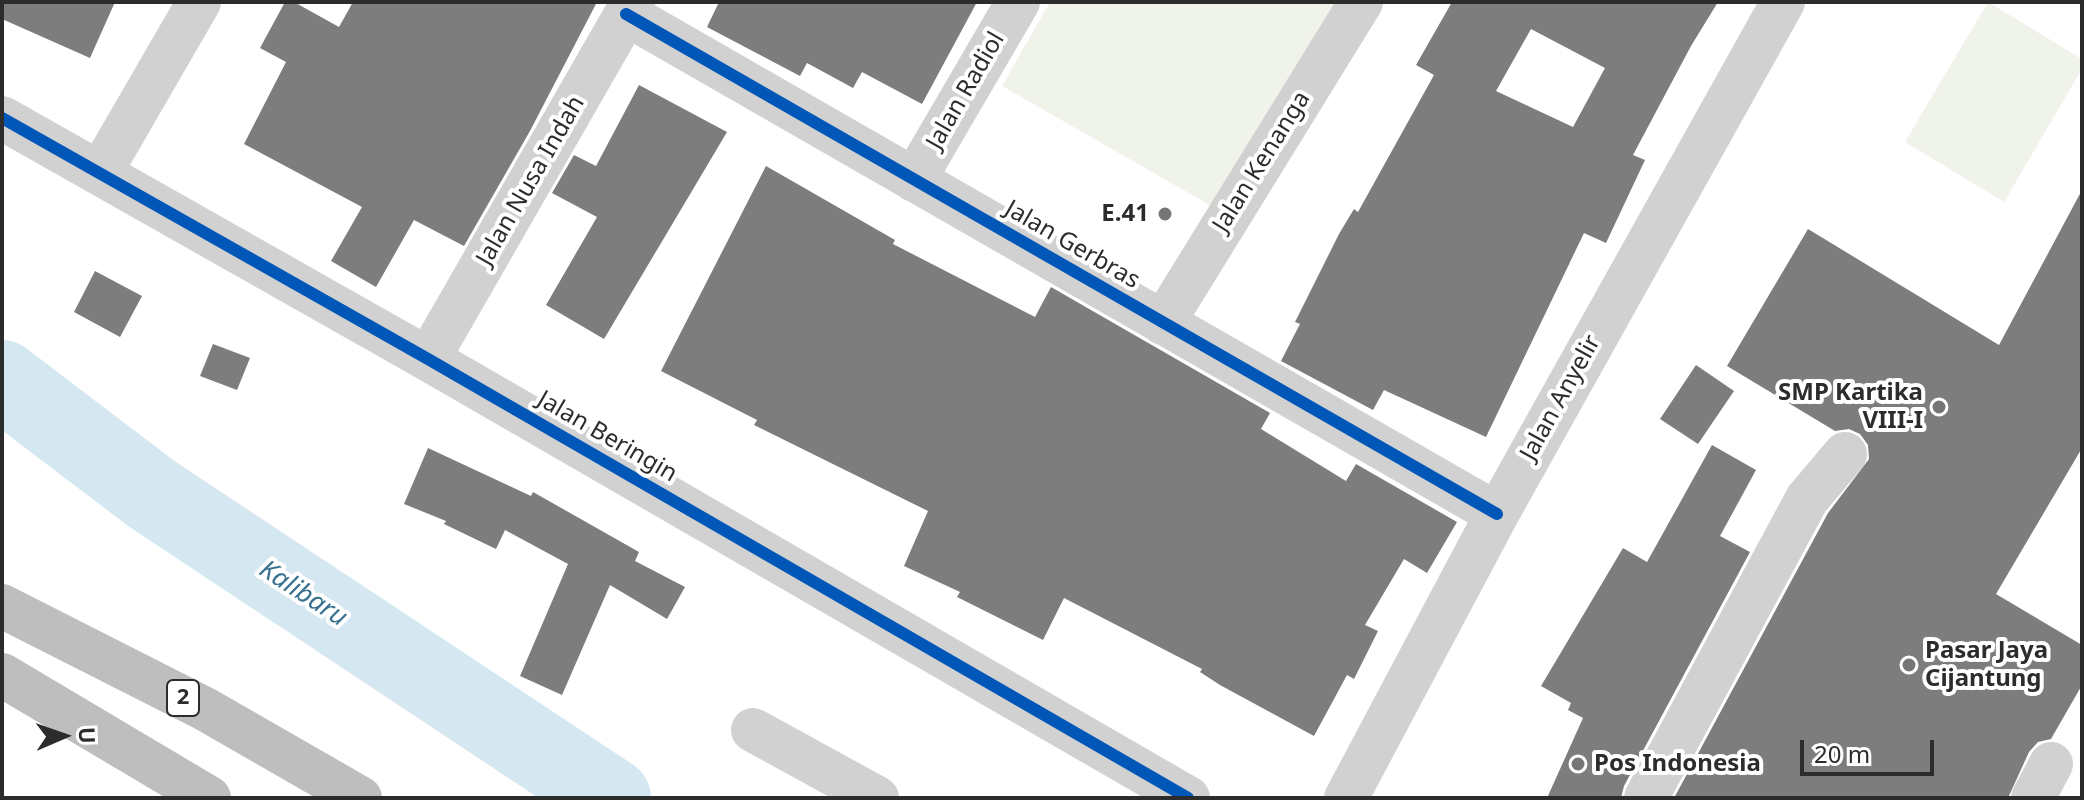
<!DOCTYPE html>
<html>
<head>
<meta charset="utf-8">
<style>
	body { margin:0 }
	#map { position:relative; width:2084px; height:800px; overflow:hidden; background:#fff; font-family:"Noto Sans",sans-serif }
	canvas { display:block }
	.frame { position:absolute; inset:0; border:4px solid #2c2c2c; pointer-events:none }
	.north { position:absolute; left:24px; top:696px; width:80px; height:80px; -webkit-text-stroke:6px #fff; paint-order:stroke; rotate:88deg; font-size:22px; font-weight:700; line-height:32px; text-align:center; color:#2c2c2c }
	.north::after { content:''; display:block; margin:auto; width:28px; height:36px; background:#2c2c2c; clip-path:polygon(50% 0,100% 100%,50% 72%,0 100%) }
	.scale { position:absolute; left:1800px; top:740px; width:134px; height:36px; box-sizing:border-box; border:4px solid #2c2c2c; border-top:0; padding-left:10px; font-size:24px; line-height:28px; white-space:nowrap; color:#2c2c2c; -webkit-text-stroke:6px #fff; paint-order:stroke }
</style>
</head>
<body>
<div id="map">
<canvas width="2084" height="800"></canvas>
<div class="frame"></div>
<div class="north">U</div>
<div class="scale">20 m</div>
</div>
<script>
const ctx = document.querySelector('canvas').getContext('2d');
ctx.lineJoin = 'round';
function fillPath(path, color) {
  ctx.fillStyle = color;
  ctx.fill(path, 'evenodd');
}
function toPath(rows) {
  const path = new Path2D();
  for (const r of rows) {
    path.moveTo(r[0], r[1]);
    for (let i = 2; i < r.length; i += 2) path.lineTo(r[i], r[i + 1]);
  }
  return path;
}
function trace(path, color, width, dash) {
  ctx.strokeStyle = color;
  ctx.lineWidth = width;
  ctx.lineCap = dash ? 'butt' : 'round';
  ctx.setLineDash(dash || []);
  ctx.stroke(path);
}
function label(font, color, halo, rows, align = 'center') {
  ctx.font = font + ' "Noto Sans",sans-serif';
  ctx.lineWidth = 8;
  ctx.setLineDash([]);
  ctx.textBaseline = 'middle';
  ctx.strokeStyle = halo;
  ctx.fillStyle = color;
  for (const [text, x, y, turn = 0] of rows) {
    ctx.save();
    ctx.translate(x, y);
    ctx.rotate((+turn || 0) * Math.PI / 180);
    ctx.textAlign = isNaN(turn) ? turn : align;
    if (halo) ctx.strokeText(text, 0, 0);
    ctx.fillText(text, 0, 0);
    ctx.restore();
  }
}
fillPath(toPath([
	[1050,2,1338,2,1220,211,1002,86],
	[1988,2,2082,59,2082,69,2004,202,1905,142]
]), '#f0f3ea');
trace(toPath([
	[2,380,152,494,611,798]
]), '#d5e8f1', 80);
fillPath(toPath([
	[2,2,115,2,90,58,2,19],
	[285,2,294,2,339,27,353,2,597,2,530,131,464,246,414,220,376,287,331,261,362,207,244,144,286,62,260,48],
	[719,2,977,2,922,104,862,72,853,88,807,63,800,76,707,27],
	[1452,2,1718,2,1691,46,1633,155,1645,160,1606,243,1584,233,1486,437,1384,390,1373,410,1281,361,1300,324,1295,322,1339,234,1354,209,1358,212,1434,75,1416,65],
	[1531,29,1605,68,1573,127,1496,91],
	[639,85,727,132,604,339,546,305,597,217,552,193,574,155,596,166],
	[766,166,895,240,893,244,1035,317,1051,287,1270,413,1261,429,1346,481,1356,464,1457,522,1427,573,1404,559,1365,625,1378,631,1354,679,1347,675,1314,736,1220,685,1200,672,1202,669,1064,598,1043,640,957,597,960,592,904,566,928,511,754,425,757,420,661,371],
	[2082,190,2082,448,1996,594,2082,645,2082,685,2051,739,2038,742,2029,752,2008,798,1674,798,1828,513,1869,459,1868,445,1860,434,1849,429,1835,431,1727,366,1808,229,1999,345],
	[95,271,142,296,120,337,74,312],
	[213,344,250,358,237,390,200,376],
	[1696,365,1734,391,1698,444,1660,419],
	[1712,445,1756,470,1720,536,1750,552,1624,786,1621,798,1547,798,1583,718,1568,710,1571,703,1541,686,1623,548,1647,562],
	[428,448,531,496,533,492,639,552,635,561,685,587,667,619,610,585,562,695,520,676,568,564,505,530,496,549,444,524,446,521,404,504]
]), '#7d7d7d');
trace(toPath([
	[626,14,1497,514],
	[2,118,428,359,1188,798],
	[100,173,199,2],
	[914,180,1018,2],
	[1163,323,1361,2],
	[428,359,633,2],
	[753,730,877,798],
	[1346,798,1497,514,1783,2],
	[1646,798,1807,499,1845,454],
	[2033,798,2051,764]
]), '#d1d1d1', 44);
trace(toPath([
	[2,606,205,709,360,798],
	[2,675,209,798]
]), '#bebebe', 44);
trace(toPath([
	[626,14,1497,514],
	[2,118,428,359,1188,798]
]), '#0057b8', 12);
for (const [x, y, r, color] of [
	[1165,214,8,"#767676"],
	[1939,407,8,"#767676"],
	[1909,665,8,"#767676"],
	[1578,764,8,"#767676"]
]) {
  const dot = new Path2D();
  dot.arc(x, y, r, 0, 2 * Math.PI);
  ctx.fillStyle = color;
  ctx.fill(dot);
  trace(dot, '#fff', 3);
}
for (const [x, y, w] of [
	[183,698,32]
]) {
  const box = new Path2D();
  box.roundRect(x - w / 2, y - 18, w, 36, 6);
  ctx.fillStyle = '#fff';
  ctx.fill(box);
  trace(box, '#2c2c2c', 2);
}
label('bold 22px', '#2c2c2c', null, [
	["2",183,698]
]);
label('24px', '#2c2c2c', '#fff', [
	["Jalan Radiol",966,91,-60],
	["Jalan Kenanga",1262,162,-58],
	["Jalan Nusa Indah",531,181,-60],
	["Jalan Gerbras",1072,245,30],
	["Jalan Anyelir",1561,398,-61],
	["Jalan Beringin",607,437,30]
]);
label('bold 24px', '#2c2c2c', '#fff', [
	["E.41",1149,214],
	["SMP Kartika",1923,393],
	["VIII-I",1923,421],
	["Pasar Jaya",1925,651,"left"],
	["Cijantung",1925,679,"left"],
	["Pos Indonesia",1594,764,"left"]
], 'right');
label('italic 26px', '#39728f', '#fff', [
	["Kalibaru",303,594,33]
]);
</script>
</body>
</html>
